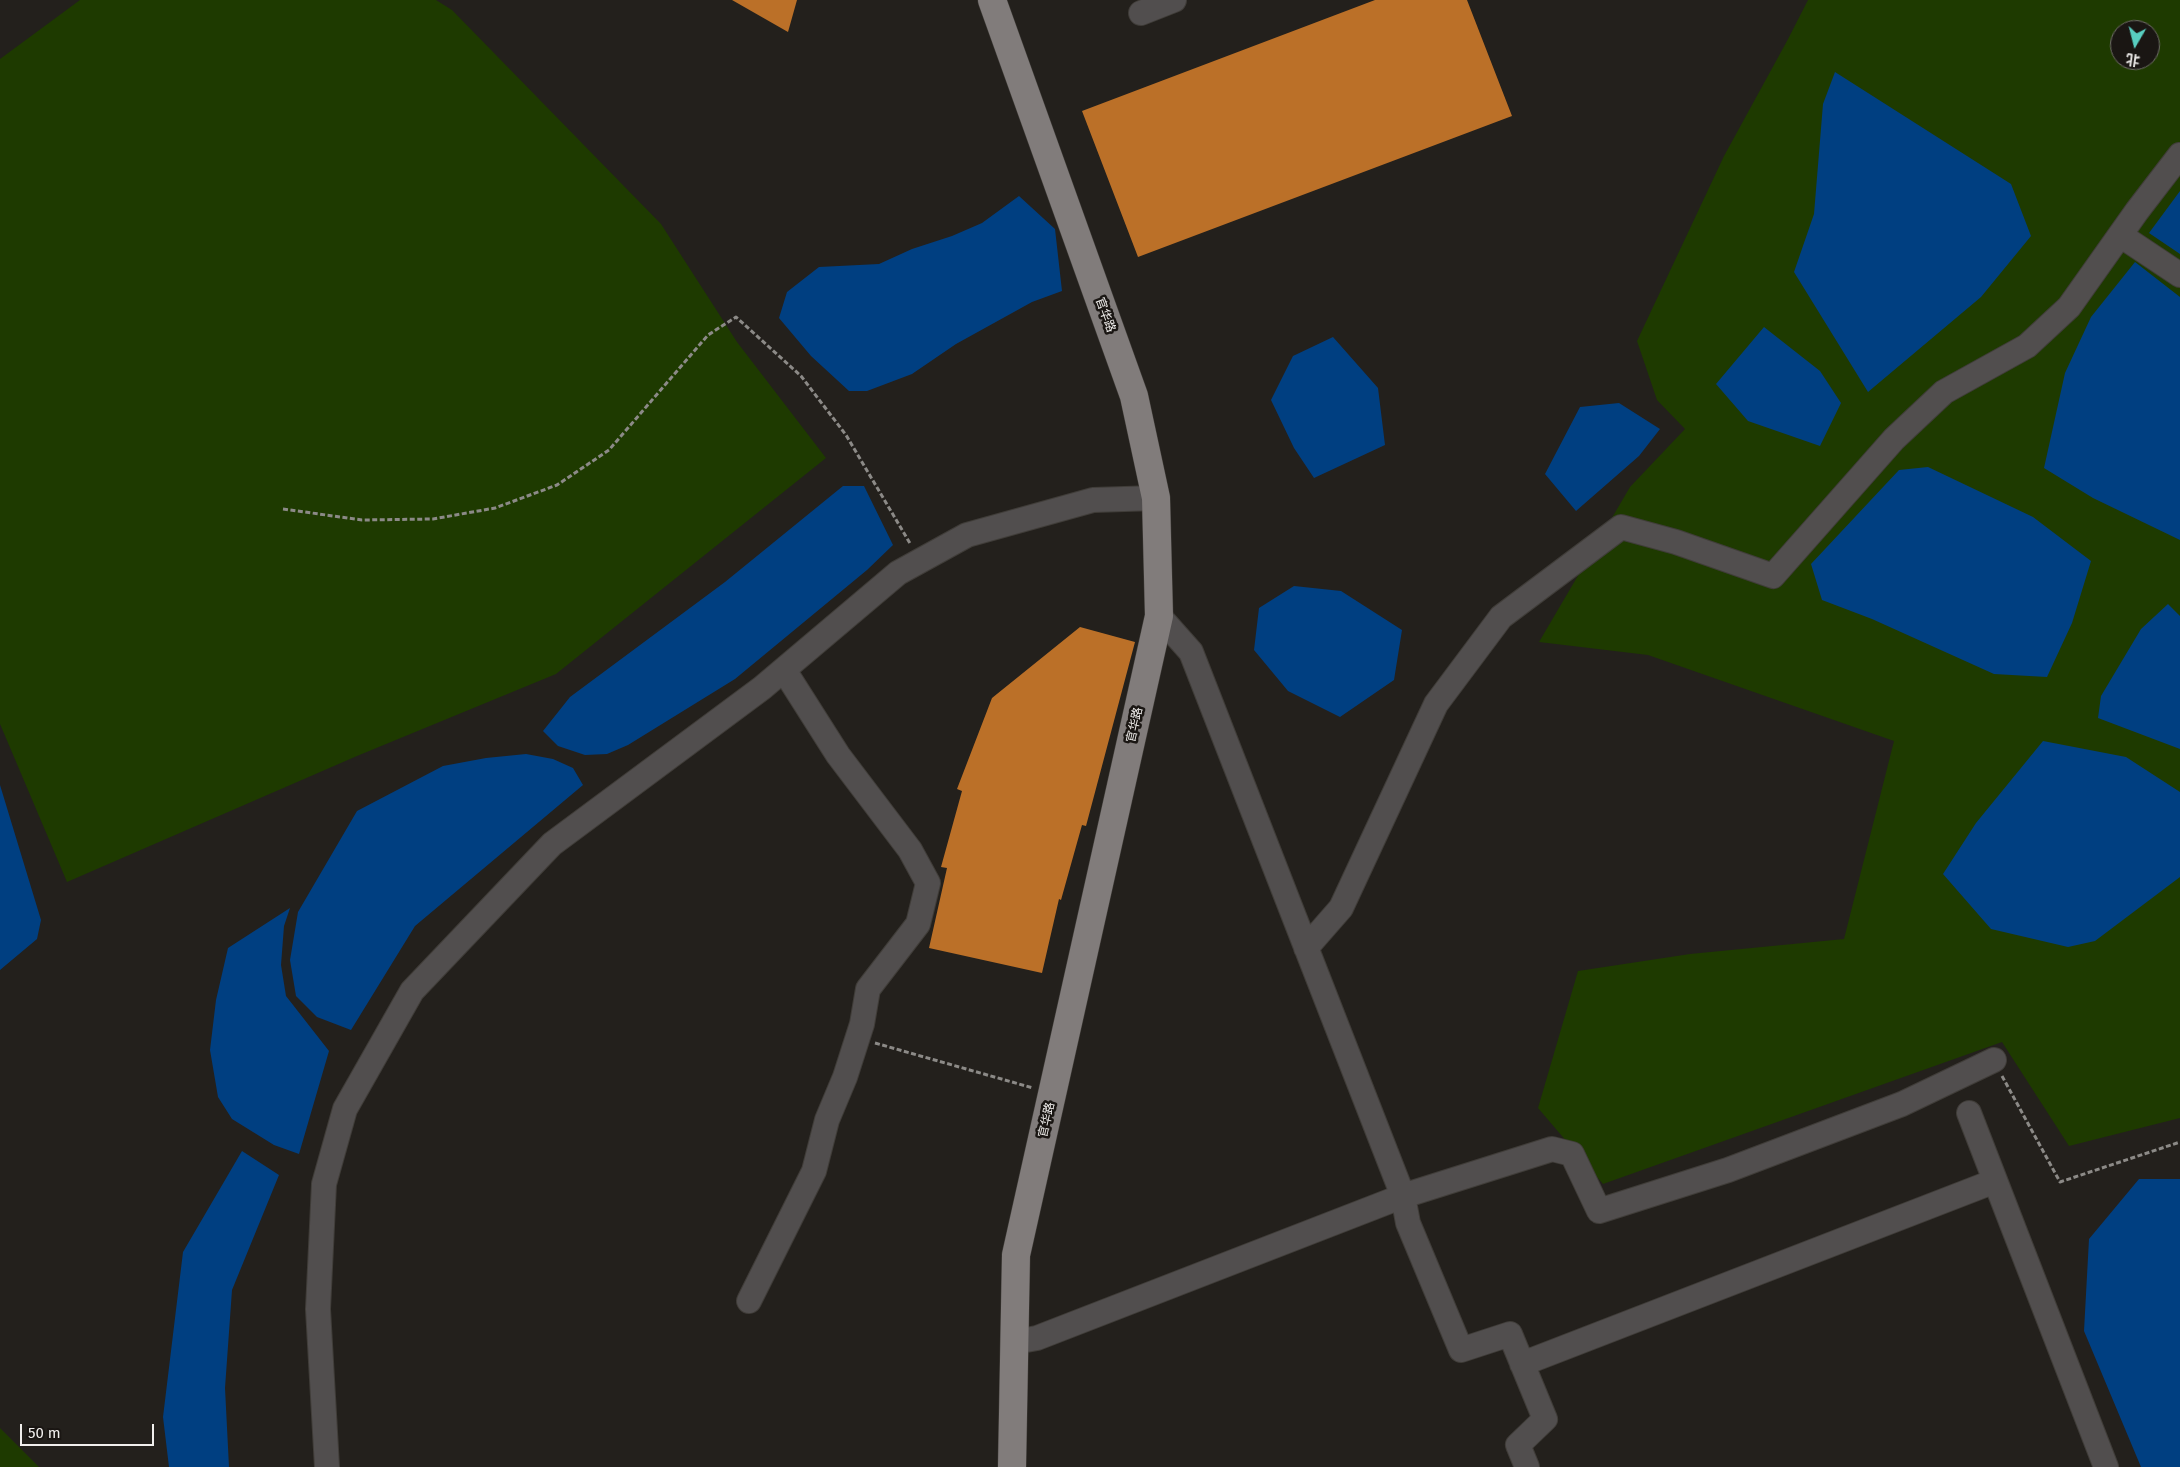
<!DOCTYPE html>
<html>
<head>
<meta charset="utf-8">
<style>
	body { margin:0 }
	#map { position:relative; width:2180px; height:1467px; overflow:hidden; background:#23201c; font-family:"Fira Sans","Noto Sans SC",sans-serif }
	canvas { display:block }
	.north { position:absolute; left:2110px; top:20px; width:50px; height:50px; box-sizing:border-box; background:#1a1613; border:1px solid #706d6a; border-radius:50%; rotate:188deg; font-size:14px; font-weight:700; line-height:20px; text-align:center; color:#f1efed }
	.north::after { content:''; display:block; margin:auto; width:18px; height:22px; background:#58cec0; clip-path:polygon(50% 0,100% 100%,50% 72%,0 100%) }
	.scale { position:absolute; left:20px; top:1424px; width:134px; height:22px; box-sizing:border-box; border:2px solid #f1efed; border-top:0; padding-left:6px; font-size:15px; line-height:18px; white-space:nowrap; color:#f1efed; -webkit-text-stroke:4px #1a1613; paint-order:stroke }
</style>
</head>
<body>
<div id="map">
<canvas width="2180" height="1467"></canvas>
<div class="north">北</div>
<div class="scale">50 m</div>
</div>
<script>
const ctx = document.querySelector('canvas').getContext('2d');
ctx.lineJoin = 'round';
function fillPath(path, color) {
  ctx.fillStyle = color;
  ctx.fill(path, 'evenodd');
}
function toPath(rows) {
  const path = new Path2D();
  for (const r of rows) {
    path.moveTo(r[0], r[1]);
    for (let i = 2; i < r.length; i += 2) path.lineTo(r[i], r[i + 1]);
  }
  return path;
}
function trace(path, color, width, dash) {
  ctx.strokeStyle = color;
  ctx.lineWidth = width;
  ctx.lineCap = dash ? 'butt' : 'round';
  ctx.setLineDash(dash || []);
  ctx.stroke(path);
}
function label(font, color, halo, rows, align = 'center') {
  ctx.font = font + ' "Fira Sans","Noto Sans SC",sans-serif';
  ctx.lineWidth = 5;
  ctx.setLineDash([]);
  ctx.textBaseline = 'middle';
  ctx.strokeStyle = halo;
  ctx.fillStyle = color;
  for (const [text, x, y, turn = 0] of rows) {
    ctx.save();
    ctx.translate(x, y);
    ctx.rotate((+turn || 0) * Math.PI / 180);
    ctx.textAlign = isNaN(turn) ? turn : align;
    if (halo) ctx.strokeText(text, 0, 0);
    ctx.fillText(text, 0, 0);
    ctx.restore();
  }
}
fillPath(toPath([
	[80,0,436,0,452,10,661,224,737,342,826,458,556,674,357,756,67,882,0,724,0,59],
	[1808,0,2180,0,2180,1118,2069,1146,2002,1042,1603,1184,1538,1108,1578,971,1690,954,1844,939,1894,741,1648,655,1539,642,1630,487,1685,429,1657,400,1637,341,1724,156,1787,41],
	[2120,30,2150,30,2150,60,2120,60],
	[0,1428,39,1467,0,1467]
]), '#1e3a00');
fillPath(toPath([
	[1835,72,2011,184,2031,236,1981,297,1868,392,1794,272,1814,214,1823,104],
	[2180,191,2180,254,2149,233],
	[1019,196,1055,229,1062,291,1032,302,956,344,912,374,867,391,849,391,811,356,779,318,787,292,819,267,879,264,912,249,952,236,982,223],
	[2135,262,2180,297,2180,540,2093,498,2044,468,2065,373,2091,317],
	[1764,327,1820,371,1841,403,1820,446,1748,421,1716,384],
	[1333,337,1378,388,1385,445,1314,478,1294,448,1271,400,1293,356],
	[1619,403,1660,429,1639,456,1576,511,1545,474,1580,407],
	[1928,467,2033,517,2091,561,2072,623,2047,677,1994,674,1872,619,1822,600,1811,564,1899,470],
	[843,486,864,486,893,545,867,570,735,679,628,745,607,754,585,755,558,746,543,731,570,697,725,582],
	[1294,586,1341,591,1402,630,1394,680,1340,717,1288,691,1254,650,1259,608],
	[2168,604,2180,616,2180,749,2098,718,2101,696,2141,629],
	[2043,741,2126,757,2180,792,2180,877,2095,941,2068,947,1991,929,1943,874,1976,823],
	[526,754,553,759,573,768,583,785,415,926,351,1030,317,1017,296,996,290,960,298,912,357,811,443,766,486,758],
	[0,785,41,920,37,939,0,970],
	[290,908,284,926,281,965,286,996,329,1051,299,1154,274,1145,232,1119,218,1097,210,1050,216,1000,228,948],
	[242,1151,279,1175,232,1290,225,1388,229,1467,169,1467,163,1417,183,1252],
	[2139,1179,2180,1179,2180,1467,2141,1467,2084,1331,2089,1239]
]), '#003f81');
fillPath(toPath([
	[732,0,797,0,788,32],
	[1375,0,1467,0,1512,116,1138,257,1082,111],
	[1080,627,1135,642,1086,826,1082,825,1061,900,1059,899,1042,973,929,948,947,868,941,867,962,791,957,789,992,698]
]), '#bb7028');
const minor = toPath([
	[1141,13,1174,0],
	[2120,235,2180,275],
	[1159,616,1191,652,1403,1196,1408,1223,1461,1350,1510,1334,1545,1419,1518,1445,1527,1467],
	[1306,948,1341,908,1436,704,1501,617,1621,527,1676,542,1773,576,1894,439,1944,392,2027,346,2069,307,2137,211,2180,155],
	[1969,1113,2106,1467],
	[749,1301,814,1171,827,1120,845,1077,862,1024,868,989,918,924,928,883,910,850,838,755,784,670],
	[1015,1342,1037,1338,1403,1196,1552,1149,1572,1154,1599,1211,1728,1170,1902,1104,1994,1060],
	[1522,1364,1995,1181],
	[327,1467,318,1309,324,1184,345,1109,412,991,552,844,762,688,898,573,967,535,1093,500,1156,498]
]);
const major = toPath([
	[992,0,1134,396,1156,498,1159,616,1016,1255,1012,1467]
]);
trace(minor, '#403d39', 26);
trace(major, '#403d39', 29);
trace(toPath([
	[283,509,362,520,433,519,495,508,557,485,609,450,708,335,736,317,801,376,846,435,911,545],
	[875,1043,1033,1088],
	[2002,1076,2060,1182,2180,1142]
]), '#8c8a87', 3, [5, 2.5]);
trace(minor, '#514e4e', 24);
trace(major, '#817c7b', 28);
label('12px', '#f1efed', '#1a1613', [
	["官华路",1105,315,70],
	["官华路",1135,725,-77],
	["官华路",1047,1120,-77]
]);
</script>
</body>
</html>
